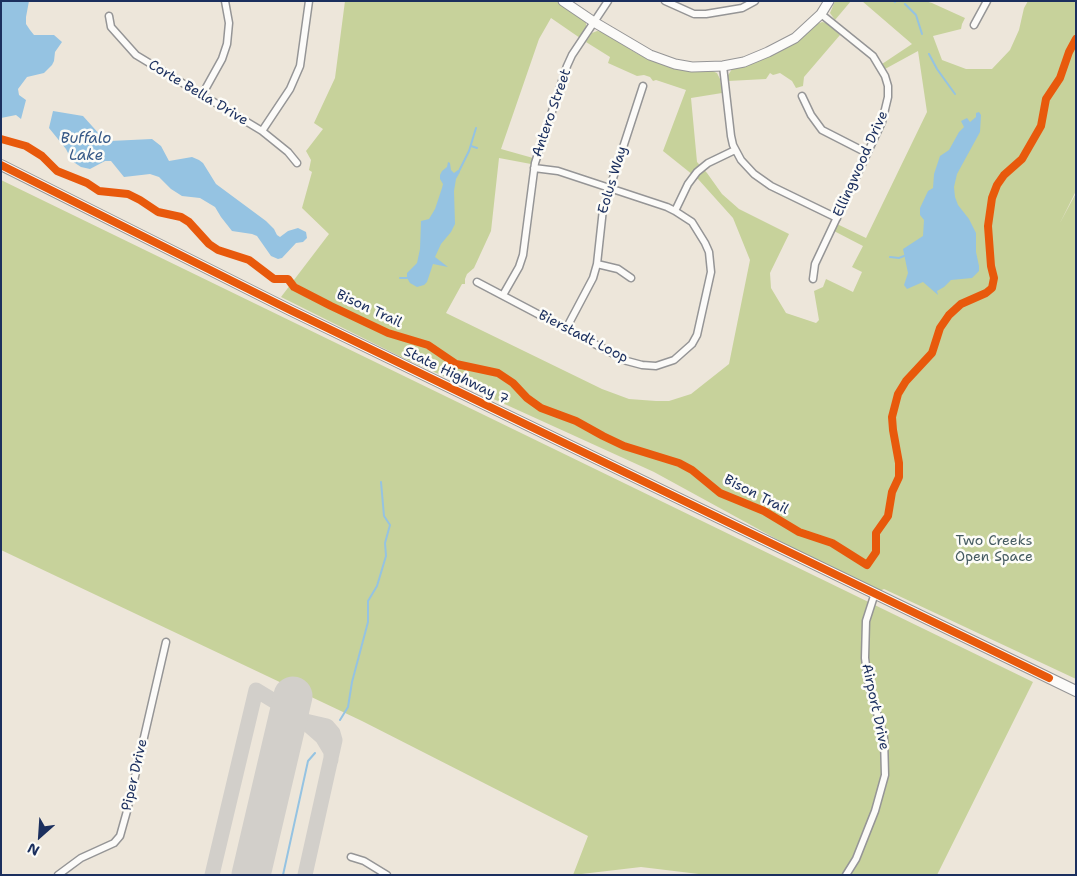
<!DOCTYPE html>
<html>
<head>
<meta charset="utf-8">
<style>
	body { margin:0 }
	#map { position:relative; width:1077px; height:876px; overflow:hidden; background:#ede6da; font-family:"Shantell Sans",sans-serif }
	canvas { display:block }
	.frame { position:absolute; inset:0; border:2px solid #1b2f5e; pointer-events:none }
	.north { position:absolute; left:15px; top:811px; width:50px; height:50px; -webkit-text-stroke:4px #fdfcf7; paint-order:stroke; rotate:206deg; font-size:14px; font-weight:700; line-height:20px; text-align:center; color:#1b2f5e }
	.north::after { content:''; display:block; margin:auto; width:18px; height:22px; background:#1b2f5e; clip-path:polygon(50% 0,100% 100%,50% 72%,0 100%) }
</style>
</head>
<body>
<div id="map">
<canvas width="1077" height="876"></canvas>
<div class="frame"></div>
<div class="north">N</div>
</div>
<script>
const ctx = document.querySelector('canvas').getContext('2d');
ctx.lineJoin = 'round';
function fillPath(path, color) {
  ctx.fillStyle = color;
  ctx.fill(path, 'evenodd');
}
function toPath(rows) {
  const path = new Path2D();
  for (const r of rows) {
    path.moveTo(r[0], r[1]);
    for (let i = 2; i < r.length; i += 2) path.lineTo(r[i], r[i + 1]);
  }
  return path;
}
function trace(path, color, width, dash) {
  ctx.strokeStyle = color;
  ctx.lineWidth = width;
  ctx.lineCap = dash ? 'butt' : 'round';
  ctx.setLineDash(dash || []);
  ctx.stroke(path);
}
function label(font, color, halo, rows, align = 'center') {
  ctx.font = font + ' "Shantell Sans",sans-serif';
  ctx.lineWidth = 5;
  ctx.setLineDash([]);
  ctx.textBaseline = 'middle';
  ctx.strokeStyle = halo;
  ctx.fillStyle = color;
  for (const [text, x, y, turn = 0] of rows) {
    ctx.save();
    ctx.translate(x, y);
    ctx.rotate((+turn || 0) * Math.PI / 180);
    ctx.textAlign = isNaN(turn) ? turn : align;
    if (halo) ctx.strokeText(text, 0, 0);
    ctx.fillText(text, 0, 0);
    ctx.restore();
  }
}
fillPath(toPath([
	[345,1,557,1,584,19,586,23,586,29,580,38,551,18,539,39,501,149,533,158,531,164,499,158,491,231,474,268,467,274,465,279,465,284,462,284,446,313,602,389,629,399,656,401,669,401,691,394,729,364,750,260,733,218,698,179,663,151,686,90,656,80,653,81,650,77,644,75,637,76,608,63,610,57,586,42,592,33,597,31,603,32,636,53,649,59,712,71,717,73,720,79,722,93,691,98,697,162,707,173,722,194,739,209,789,234,770,273,771,288,786,313,816,323,819,320,814,291,823,287,826,279,853,292,862,272,852,267,863,246,834,231,837,224,866,238,927,112,918,51,885,69,882,64,912,44,862,1,925,1,932,3,965,18,962,24,961,29,933,36,942,60,966,69,992,69,1010,50,1019,30,1024,8,1028,1,1076,1,1076,191,1060,223,1076,193,1076,679,884,589,875,593,654,472,399,356,281,297,329,234,302,208,312,172,309,170,311,160,306,151,323,129,314,123,335,78],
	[835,1,851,1,835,20,830,13],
	[822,22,827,23,840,35,804,77,803,86,796,88,792,81,780,73,773,75,770,73,766,79,728,81,727,77,732,69,773,55,799,40,817,24],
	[1,180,1033,682,937,875,707,875,641,867,573,875,588,836,362,721,1,550]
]), '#c7d29b');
fillPath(toPath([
	[1,1,29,1,26,17,26,24,30,30,34,35,54,35,62,42,55,52,54,61,52,65,44,73,27,77,18,89,19,95,26,100,21,119,16,115,1,118],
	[53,111,83,116,101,136,110,141,152,139,161,146,169,161,192,157,199,160,203,163,216,184,266,221,274,229,277,235,280,237,288,231,298,228,306,232,307,238,303,242,296,243,282,258,278,259,271,256,257,236,252,234,232,231,221,217,215,207,200,198,182,196,171,189,159,177,150,174,124,177,111,161,105,161,90,169,81,167,72,161,66,149,49,128],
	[979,112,981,115,980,132,957,174,954,187,955,197,958,205,969,219,976,233,976,252,979,266,979,271,972,278,951,280,944,287,937,291,938,295,923,282,907,289,904,285,908,273,903,249,923,236,924,220,920,215,920,208,928,191,933,188,934,174,940,156,949,150,959,132,964,127,961,121,967,118,970,122,976,117,976,113],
	[448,162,450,163,451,170,454,173,458,170,460,172,456,179,454,191,455,224,451,232,441,244,435,257,448,267,433,264,427,282,424,285,417,287,410,283,407,278,407,273,417,263,420,249,421,221,429,219,435,209,442,188,443,184,440,179,440,175,442,171,447,167]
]), '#95c3e2');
trace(toPath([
	[894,1,895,2],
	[905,4,916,15,922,34],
	[929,54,937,69,955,94],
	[471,146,477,148],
	[459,171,469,151,476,128],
	[890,257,899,258,904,256],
	[400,278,407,278],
	[340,720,348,707,352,682,368,622,368,601,377,586,386,556,385,543,390,525,384,516,381,482],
	[283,875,308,761,315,753]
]), '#95c3e2', 2);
trace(toPath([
	[288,717,327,726,333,733,335,740,305,875],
	[306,723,322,737,331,752,331,760],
	[212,875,256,690,289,710]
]), '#d2cfca', 15);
trace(toPath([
	[251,875,293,696]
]), '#d2cfca', 39);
const street = toPath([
	[665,1,694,14,706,14,742,8,755,1],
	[109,16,111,27,136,55,262,131,288,152,297,163],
	[974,25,987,1],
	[723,66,731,136,733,145,741,160,754,174,771,186,837,218],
	[202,95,222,59,227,44,229,23,225,1],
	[802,96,811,115,822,130,867,153],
	[262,131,290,89,300,66,309,1],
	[675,211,688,184,697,172,708,163,735,150],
	[597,264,618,269,631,278],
	[813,279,815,264,882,122,888,97,888,86,885,76,873,56,821,14],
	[477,282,627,361,642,365,656,366,674,360,692,344,697,335,711,272,709,252,705,243,692,222,675,211,667,207,558,171,534,168],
	[503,295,519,267,523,255,535,163,567,66,572,55,608,1],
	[566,329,593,278,597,264,603,209,643,86],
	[351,857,364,861,387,875],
	[58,875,81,858,114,843,120,836,127,811,166,642],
	[846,875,856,859,875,811,885,775,884,738,868,681,865,658,866,621,875,593]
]);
const secondary = toPath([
	[563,1,594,22,650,55,675,64,692,67,723,66,744,62,768,52,795,38,821,14,829,1]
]);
const primary = toPath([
	[1,165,290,310,1076,691]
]);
trace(street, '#959596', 9);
trace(secondary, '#959596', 11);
trace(primary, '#959596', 12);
trace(street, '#fcfbf9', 6);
trace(secondary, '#fcfbf9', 9);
trace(primary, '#fcfbf9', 10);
trace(toPath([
	[1,139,26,146,42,156,57,171,87,183,99,191,128,194,140,200,158,212,181,217,189,222,209,244,218,250,249,260,274,279,288,279,294,287,331,306,388,333,428,345,456,364,498,373,513,383,527,398,541,408,576,421,603,436,624,446,679,463,692,470,720,493,764,511,799,532,832,543,867,565,876,552,876,533,888,516,892,492,899,477,899,463,893,430,892,417,898,394,906,381,932,353,940,328,949,315,961,304,986,293,992,288,994,278,991,266,988,226,992,198,997,185,1004,175,1022,159,1041,126,1046,99,1060,78,1069,52,1076,39],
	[1,165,290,310,1049,678]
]), '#e8590c', 8);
label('14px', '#1b2f5e', '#fdfcf7', [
	["Corte Bella Drive",198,93,31],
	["Antero Street",552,113,-71],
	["Ellingwood Drive",861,164,-66],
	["Eolus Way",613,180,-73],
	["Bison Trail",369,309,25],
	["Bierstadt Loop",583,337,27],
	["State Highway 7",456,376,26],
	["Bison Trail",756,495,27],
	["Airport Drive",875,707,78],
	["Piper Drive",135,775,-77]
]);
label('14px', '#455b61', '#fdfcf7', [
	["Two Creeks",994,541],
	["Open Space",994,557]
]);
label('italic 15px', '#345786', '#fdfcf7', [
	["Buffalo",86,139],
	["Lake",86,156]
]);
</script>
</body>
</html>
